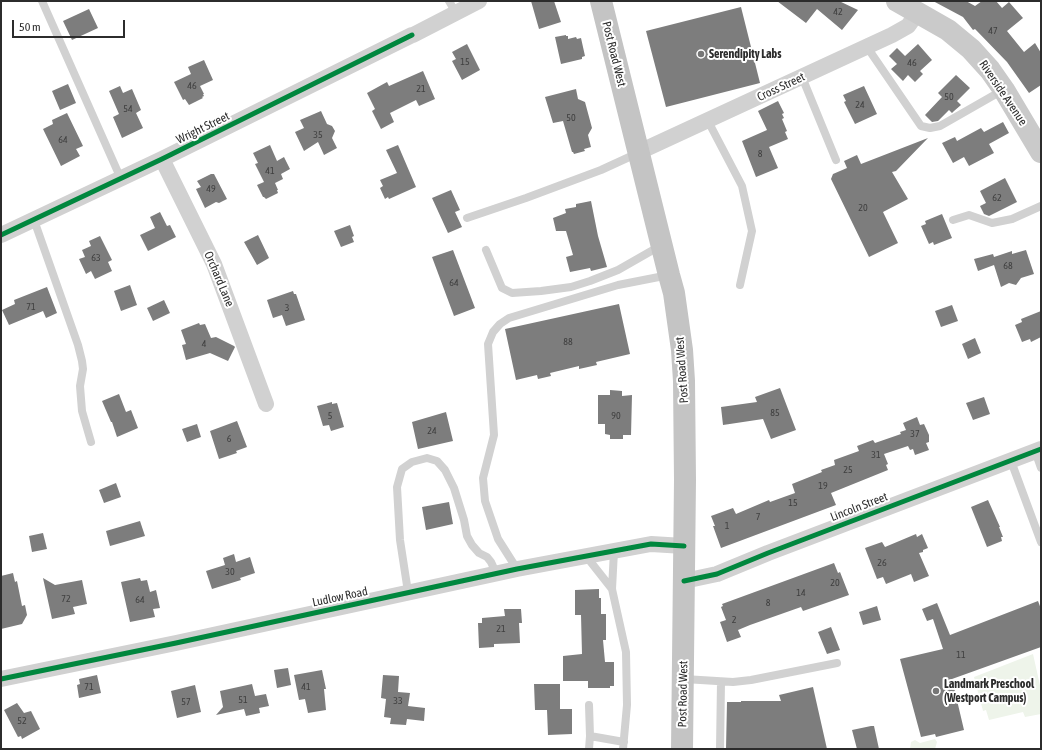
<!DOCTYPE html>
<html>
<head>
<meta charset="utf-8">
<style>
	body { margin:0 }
	#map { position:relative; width:1042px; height:750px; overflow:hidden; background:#fff; font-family:"Asap Condensed",sans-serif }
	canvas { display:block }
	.frame { position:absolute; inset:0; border:2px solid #2c2c2c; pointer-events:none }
	.scale { position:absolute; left:12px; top:20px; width:113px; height:18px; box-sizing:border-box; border:2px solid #2c2c2c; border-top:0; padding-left:5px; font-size:12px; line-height:14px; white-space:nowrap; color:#2c2c2c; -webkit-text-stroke:3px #fff; paint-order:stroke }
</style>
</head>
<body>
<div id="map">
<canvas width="1042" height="750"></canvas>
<div class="frame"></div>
<div class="scale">50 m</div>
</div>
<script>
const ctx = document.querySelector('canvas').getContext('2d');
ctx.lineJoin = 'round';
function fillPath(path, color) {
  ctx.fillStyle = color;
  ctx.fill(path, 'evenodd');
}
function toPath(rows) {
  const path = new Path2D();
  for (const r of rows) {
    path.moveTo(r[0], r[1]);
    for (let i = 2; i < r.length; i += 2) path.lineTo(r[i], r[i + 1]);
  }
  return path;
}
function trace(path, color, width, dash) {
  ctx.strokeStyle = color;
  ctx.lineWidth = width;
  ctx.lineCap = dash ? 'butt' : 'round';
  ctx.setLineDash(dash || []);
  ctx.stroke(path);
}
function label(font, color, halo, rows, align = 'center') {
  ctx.font = font + ' "Asap Condensed",sans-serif';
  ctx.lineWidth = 4;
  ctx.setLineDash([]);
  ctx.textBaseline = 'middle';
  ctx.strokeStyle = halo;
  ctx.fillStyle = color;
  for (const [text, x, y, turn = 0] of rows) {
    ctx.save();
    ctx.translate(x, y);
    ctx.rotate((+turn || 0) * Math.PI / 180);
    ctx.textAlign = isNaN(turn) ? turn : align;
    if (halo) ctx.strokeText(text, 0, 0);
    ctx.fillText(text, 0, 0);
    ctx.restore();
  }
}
fillPath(toPath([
	[1033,654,1041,690,1041,714,1025,717,1023,712,989,720,986,710,983,711,974,677],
	[935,739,937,742,935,749,910,749,911,742,915,740,920,743]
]), '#eef4ea');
fillPath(toPath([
	[531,1,554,1,561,22,539,29],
	[777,1,839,1,858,10,842,30,817,9,806,23],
	[933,1,966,1,975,6,982,1,996,1,1002,8,1009,2,1023,18,1007,31,1024,52,1035,43,1041,53,1041,85,1029,93,1007,62,975,29,973,30,963,17],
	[741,7,760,83,666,107,646,31],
	[89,9,98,28,72,40,63,21],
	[566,35,566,36,568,36,568,39,576,37,577,39,581,38,585,56,582,57,582,59,561,64,555,37],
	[467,44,480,70,462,80,452,61,456,59,452,52],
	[918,44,932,60,920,71,923,74,915,82,908,75,903,81,891,69,897,64,889,56,897,48,905,56],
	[204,60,213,80,200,86,204,94,203,94,204,96,202,97,203,98,189,105,185,99,183,100,174,82,191,74,188,67],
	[423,71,435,99,419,106,416,100,390,113,394,122,381,129,372,111,375,109,367,93,387,82,389,86],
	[956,75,970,88,957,101,961,105,954,111,952,113,949,110,938,121,932,122,925,115,942,97,938,93],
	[68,84,76,103,60,110,52,91],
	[120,86,123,93,132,89,141,110,136,113,143,128,122,138,113,117,119,114,109,91],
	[864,86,877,114,855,124,844,102,846,101,843,95],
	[576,89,578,99,585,102,592,128,588,135,591,147,584,149,585,151,574,154,573,152,572,152,563,121,553,123,545,97],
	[778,101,784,113,782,114,784,118,782,119,787,131,785,132,788,139,769,147,778,168,756,177,742,141,767,130,758,111],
	[321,111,327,124,332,126,335,131,332,138,337,148,324,155,318,142,304,151,295,132,304,128,300,120],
	[67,113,83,146,76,149,80,156,61,166,43,129,53,124,52,120],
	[1003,122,1009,133,989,144,994,153,969,166,964,157,953,163,942,143,955,137,957,141,981,128,984,132],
	[928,138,896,171,892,172,908,199,883,212,898,243,869,257,831,179,833,174,847,168,844,161,857,155,861,164],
	[270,145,277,161,284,157,290,169,281,174,283,179,275,183,278,190,277,190,278,193,266,199,264,197,263,197,257,185,264,182,255,164,258,163,253,153],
	[398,145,416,187,389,199,388,197,385,199,380,188,383,186,380,180,397,173,386,150],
	[211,174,214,174,227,199,219,203,216,202,205,208,196,189,201,187,197,181],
	[1005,178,1017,202,989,216,984,214,980,206,986,203,980,191],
	[451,190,460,210,455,212,462,227,448,233,432,198],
	[591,201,598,236,607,267,591,271,590,268,570,272,566,257,573,255,566,231,556,231,553,218,566,213,565,209,576,207,576,204],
	[160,212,167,226,170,225,176,237,148,251,140,235,155,228,150,217],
	[942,214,952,238,934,245,933,242,929,244,921,226,926,224,925,221],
	[350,225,354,236,352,237,354,242,341,247,334,231],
	[258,235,269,258,257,265,244,242],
	[100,236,112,260,108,262,112,271,95,279,91,271,86,274,79,259,85,257,82,250,91,246,89,241],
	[453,250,475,308,454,316,432,257],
	[1026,250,1034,274,1021,278,1016,285,1009,283,1001,287,994,265,978,271,974,259,993,254,994,257,1012,251,1012,254],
	[130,285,137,305,121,311,114,291],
	[47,287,57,313,46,318,43,311,9,325,2,310,15,304,14,300],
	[293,291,294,294,296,294,305,320,286,326,282,315,273,318,267,300],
	[164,300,170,313,153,321,147,308],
	[619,304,630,354,596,362,597,365,579,369,579,366,550,373,551,376,538,379,537,375,516,380,505,329],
	[952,305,958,321,941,327,935,311],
	[1041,311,1041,337,1031,342,1030,339,1022,342,1015,325,1022,322,1021,319],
	[199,323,200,325,205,324,211,338,216,337,234,346,235,347,228,361,210,353,186,360,182,345,186,344,181,330],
	[975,338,981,353,968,359,962,344],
	[780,388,796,430,771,439,763,419,723,425,721,407,757,402,755,397],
	[610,390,622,391,622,396,632,395,631,435,623,435,623,439,610,439,610,435,605,434,605,424,598,424,598,395,610,395],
	[119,394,126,412,131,410,138,428,117,437,112,422,111,422,102,401],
	[984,397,990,414,973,420,966,403],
	[332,402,332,404,337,403,344,427,331,431,329,425,323,426,317,406],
	[446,412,453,441,418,449,412,422],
	[917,417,920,425,924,424,929,435,929,442,926,443,929,450,915,455,913,449,910,450,908,446,884,454,888,464,886,465,888,470,831,493,836,505,721,548,713,526,715,526,711,516,733,508,736,514,769,500,770,502,795,493,792,484,822,472,821,470,835,465,834,460,859,451,857,446,873,440,875,443,901,434,900,432,906,430,903,423],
	[237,421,247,447,236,451,237,453,219,459,210,431],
	[197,424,201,437,187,442,182,429],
	[116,483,121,497,104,503,99,490],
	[988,500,1000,527,999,527,1003,537,1001,537,1002,541,987,547,971,507],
	[449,502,453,524,426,530,422,507],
	[140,521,145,536,110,546,106,531],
	[43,533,47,549,32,552,29,536],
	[916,534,917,537,922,534,928,548,923,550,923,552,919,553,929,576,914,582,911,574,886,584,883,577,877,579,865,548,882,542,885,547],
	[234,554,236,562,250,557,255,573,240,578,241,580,212,589,206,571,225,565,223,558],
	[834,563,838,573,840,572,849,595,803,611,801,607,750,625,738,630,741,637,727,642,720,622,726,620,721,607,723,606,722,604],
	[13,573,15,582,17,581,22,606,25,605,27,615,22,624,1,629,1,576],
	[43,578,55,585,82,580,87,604,73,607,75,614,52,619],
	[140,578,141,581,147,580,150,592,156,590,160,608,153,609,155,617,130,622,121,582],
	[599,589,599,598,601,598,601,614,606,614,606,640,603,640,605,662,614,662,614,686,610,686,610,688,588,688,588,681,563,681,563,656,582,654,581,615,575,615,575,590],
	[1038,601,1041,609,1041,647,952,679,964,730,936,737,935,734,921,737,900,659,943,649,933,619,927,621,922,609,937,603,950,635],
	[877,606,881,620,863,625,859,612],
	[504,609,521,609,522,623,519,623,520,643,494,644,494,647,479,648,478,623,482,623,482,618,505,616],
	[831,627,840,650,827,654,818,632],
	[288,668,291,685,277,688,274,670],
	[322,670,326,689,324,689,326,710,308,713,305,699,299,700,294,675],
	[97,675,101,693,79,698,77,685,80,684,79,679],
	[383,675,399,676,398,692,410,693,408,706,425,708,424,721,407,719,406,725,390,724,391,718,384,717,386,699,381,698],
	[252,684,255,696,266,694,269,706,259,708,260,713,246,716,244,709,216,715,223,707,220,691],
	[534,684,560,684,560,709,572,709,572,734,548,735,547,710,535,710],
	[195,685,201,712,177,718,171,691],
	[813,687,827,749,726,749,727,702,741,702,741,701,781,701,779,695],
	[17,703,24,713,31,711,40,729,22,739,21,736,18,737,4,710],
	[871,726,874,726,879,749,857,749,852,730]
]), '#7d7d7d');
trace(toPath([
	[42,1,121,179],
	[449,1,456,13],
	[867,47,921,126,930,128,940,126,1003,90],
	[802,77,836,160],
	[708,121,742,186,752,231,740,285],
	[467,218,526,198,601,170,638,153],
	[34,220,78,345,82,361,83,369,80,386,82,411,91,442],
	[953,220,969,215,992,223,1012,219,1041,206],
	[486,250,502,288,512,293,541,291,571,287,590,281,618,270,660,246],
	[1035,451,1041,468],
	[1011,461,1041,542],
	[614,551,612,589,626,652,627,705,623,749],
	[586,556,612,589],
	[517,569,498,539,485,501,483,478,494,435,488,344,493,332,500,324,509,318,618,285,669,275],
	[408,592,400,540,397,487,402,469,412,462,427,458,437,461,445,470,454,488,464,520,467,536,472,545,479,553,487,557,491,562,496,573],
	[684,679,733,682,751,680,837,663],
	[589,705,590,736,624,742],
	[589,749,590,736],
	[720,749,721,682]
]), '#d1d1d1', 8);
trace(toPath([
	[413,35,479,1],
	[639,152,892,35,908,26,918,12],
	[162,159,214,264,266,404],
	[1,235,162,159,412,35],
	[684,581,717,574,768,553,1041,449],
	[1,679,176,643,517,569,651,544,684,546]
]), '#d1d1d1', 16);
trace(toPath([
	[897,1,948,30,971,49,990,70,1004,90,1041,152]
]), '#cacaca', 22);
trace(toPath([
	[601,1,669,275,674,293,682,350,684,381,685,480,682,749]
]), '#c4c4c4', 22);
trace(toPath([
	[1,235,162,159,412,35],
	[684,581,717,574,768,553,1041,449],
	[1,679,176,643,517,569,651,544,684,546]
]), '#00873e', 5);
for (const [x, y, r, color] of [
	[701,54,4,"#767676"],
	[936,691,4,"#767676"]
]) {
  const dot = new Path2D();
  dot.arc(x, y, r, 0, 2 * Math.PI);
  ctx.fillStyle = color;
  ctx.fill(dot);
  trace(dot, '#fff', 1.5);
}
label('10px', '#404040', null, [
	["42",838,12],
	["47",993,31],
	["15",465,62],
	["46",912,63],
	["46",192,86],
	["21",421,89],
	["50",949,97],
	["24",860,105],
	["54",128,109],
	["50",571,118],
	["35",318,135],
	["64",63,140],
	["8",760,154],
	["41",270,171],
	["49",211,189],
	["62",997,198],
	["20",863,208],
	["63",96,258],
	["68",1008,266],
	["64",454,283],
	["71",31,307],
	["3",287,308],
	["88",568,342],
	["4",204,344],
	["85",775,413],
	["5",330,416],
	["90",616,416],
	["24",432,431],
	["37",915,434],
	["6",229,439],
	["31",876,455],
	["25",848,470],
	["19",823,486],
	["15",793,503],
	["7",758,517],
	["1",727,526],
	["26",882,563],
	["30",230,572],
	["20",835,583],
	["14",801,593],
	["72",66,599],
	["64",140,600],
	["8",768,603],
	["2",734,620],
	["21",501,629],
	["11",961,655],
	["71",89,687],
	["41",306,687],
	["51",243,700],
	["33",398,701],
	["57",186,702],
	["52",22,721]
]);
label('12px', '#2c2c2c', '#fff', [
	["Post Road West",614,54,76],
	["Cross Street",781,87,-25],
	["Riverside Avenue",1003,93,56],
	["Wright Street",203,128,-26],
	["Orchard Lane",219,279,67],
	["Post Road West",682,370,-94],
	["Lincoln Street",859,507,-21],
	["Ludlow Road",340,597,-12],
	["Post Road West",683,694,-89]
]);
label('bold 12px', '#2c2c2c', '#fff', [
	["Serendipity Labs",709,54],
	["Landmark Preschool",944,684],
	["(Westport Campus)",944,698]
], 'left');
</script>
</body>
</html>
